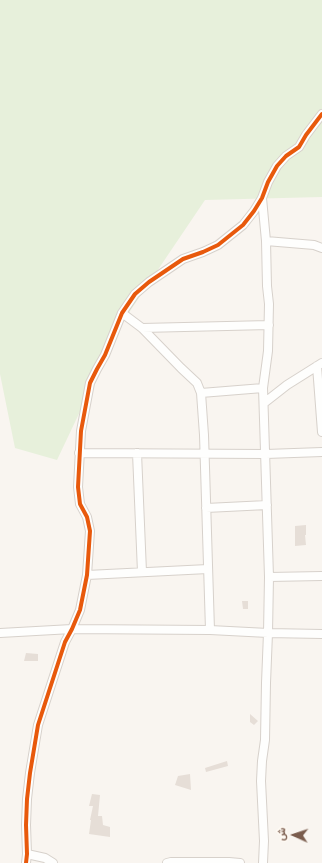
<!DOCTYPE html>
<html>
<head>
<meta charset="utf-8">
<style>
	body { margin:0 }
	#map { position:relative; width:322px; height:863px; overflow:hidden; background:#f9f5f0; font-family:"Sofia Sans Condensed",Vazirmatn,sans-serif }
	canvas { display:block }
	.north { position:absolute; left:274px; top:815px; width:40px; height:40px; -webkit-text-stroke:3px #fffaf3; paint-order:stroke; rotate:273deg; font-size:11px; font-weight:700; line-height:16px; text-align:center; color:#7a5c4d }
	.north::after { content:''; display:block; margin:auto; width:14px; height:18px; background:#7a5c4d; clip-path:polygon(50% 0,100% 100%,50% 72%,0 100%) }
</style>
</head>
<body>
<div id="map">
<canvas width="322" height="863"></canvas>
<div class="north">ش</div>
</div>
<script>
const ctx = document.querySelector('canvas').getContext('2d');
ctx.lineJoin = 'round';
function fillPath(path, color) {
  ctx.fillStyle = color;
  ctx.fill(path, 'evenodd');
}
function toPath(rows) {
  const path = new Path2D();
  for (const r of rows) {
    path.moveTo(r[0], r[1]);
    for (let i = 2; i < r.length; i += 2) path.lineTo(r[i], r[i + 1]);
  }
  return path;
}
function trace(path, color, width, dash) {
  ctx.strokeStyle = color;
  ctx.lineWidth = width;
  ctx.lineCap = dash ? 'butt' : 'round';
  ctx.setLineDash(dash || []);
  ctx.stroke(path);
}
fillPath(toPath([
	[0,0,322,0,322,197,205,200,122,323,57,460,15,448,0,374]
]), '#e7f0db');
fillPath(toPath([
	[306,525,306,535,305,535,306,545,295,546,295,526],
	[242,601,248,601,248,609,243,609],
	[26,653,38,654,38,661,24,661],
	[250,714,258,721,254,725,250,722],
	[227,761,228,766,206,772,205,768],
	[190,774,191,790,175,785,178,776],
	[92,794,100,795,98,816,102,816,103,825,110,827,110,837,89,834,91,820,90,820,93,806,89,806]
]), '#e6ded7');
const minor = toPath([
	[262,198,266,241,267,286,269,304,268,351,263,388,269,577,268,633,266,683,265,740,262,761,261,781,264,841,263,863],
	[266,241,314,245,322,248],
	[122,313,142,328,181,368,197,383,201,393,204,435,210,630],
	[142,328,269,325],
	[317,366,322,432],
	[201,393,263,388],
	[264,403,287,385,322,363],
	[79,453,266,454,322,452],
	[137,453,142,572],
	[206,508,267,505],
	[87,575,208,569],
	[269,577,322,576],
	[0,633,72,629,210,630,268,633,322,634],
	[27,854,45,858,53,863],
	[26,863,27,854,26,825,27,799,30,773,38,725,65,642,72,629,80,610,87,575,90,531,87,517,80,504,78,487,81,431,90,383,97,369,105,355,122,313,135,294,149,282,183,259,203,252,218,245,243,225,254,211,262,198,268,182,277,166,286,156,299,147,306,135,322,114],
	[167,863,171,862,229,862,240,863]
]);
trace(minor, '#d7d1cb', 10);
trace(minor, '#fefefd', 8);
trace(toPath([
	[26,863,27,854,26,825,27,799,30,773,38,725,65,642,72,629,80,610,87,575,90,531,87,517,80,504,78,487,81,431,90,383,97,369,105,355,122,313,135,294,149,282,183,259,203,252,218,245,243,225,254,211,262,198,268,182,277,166,286,156,299,147,306,135,322,114]
]), '#e8590c', 4);
</script>
</body>
</html>
